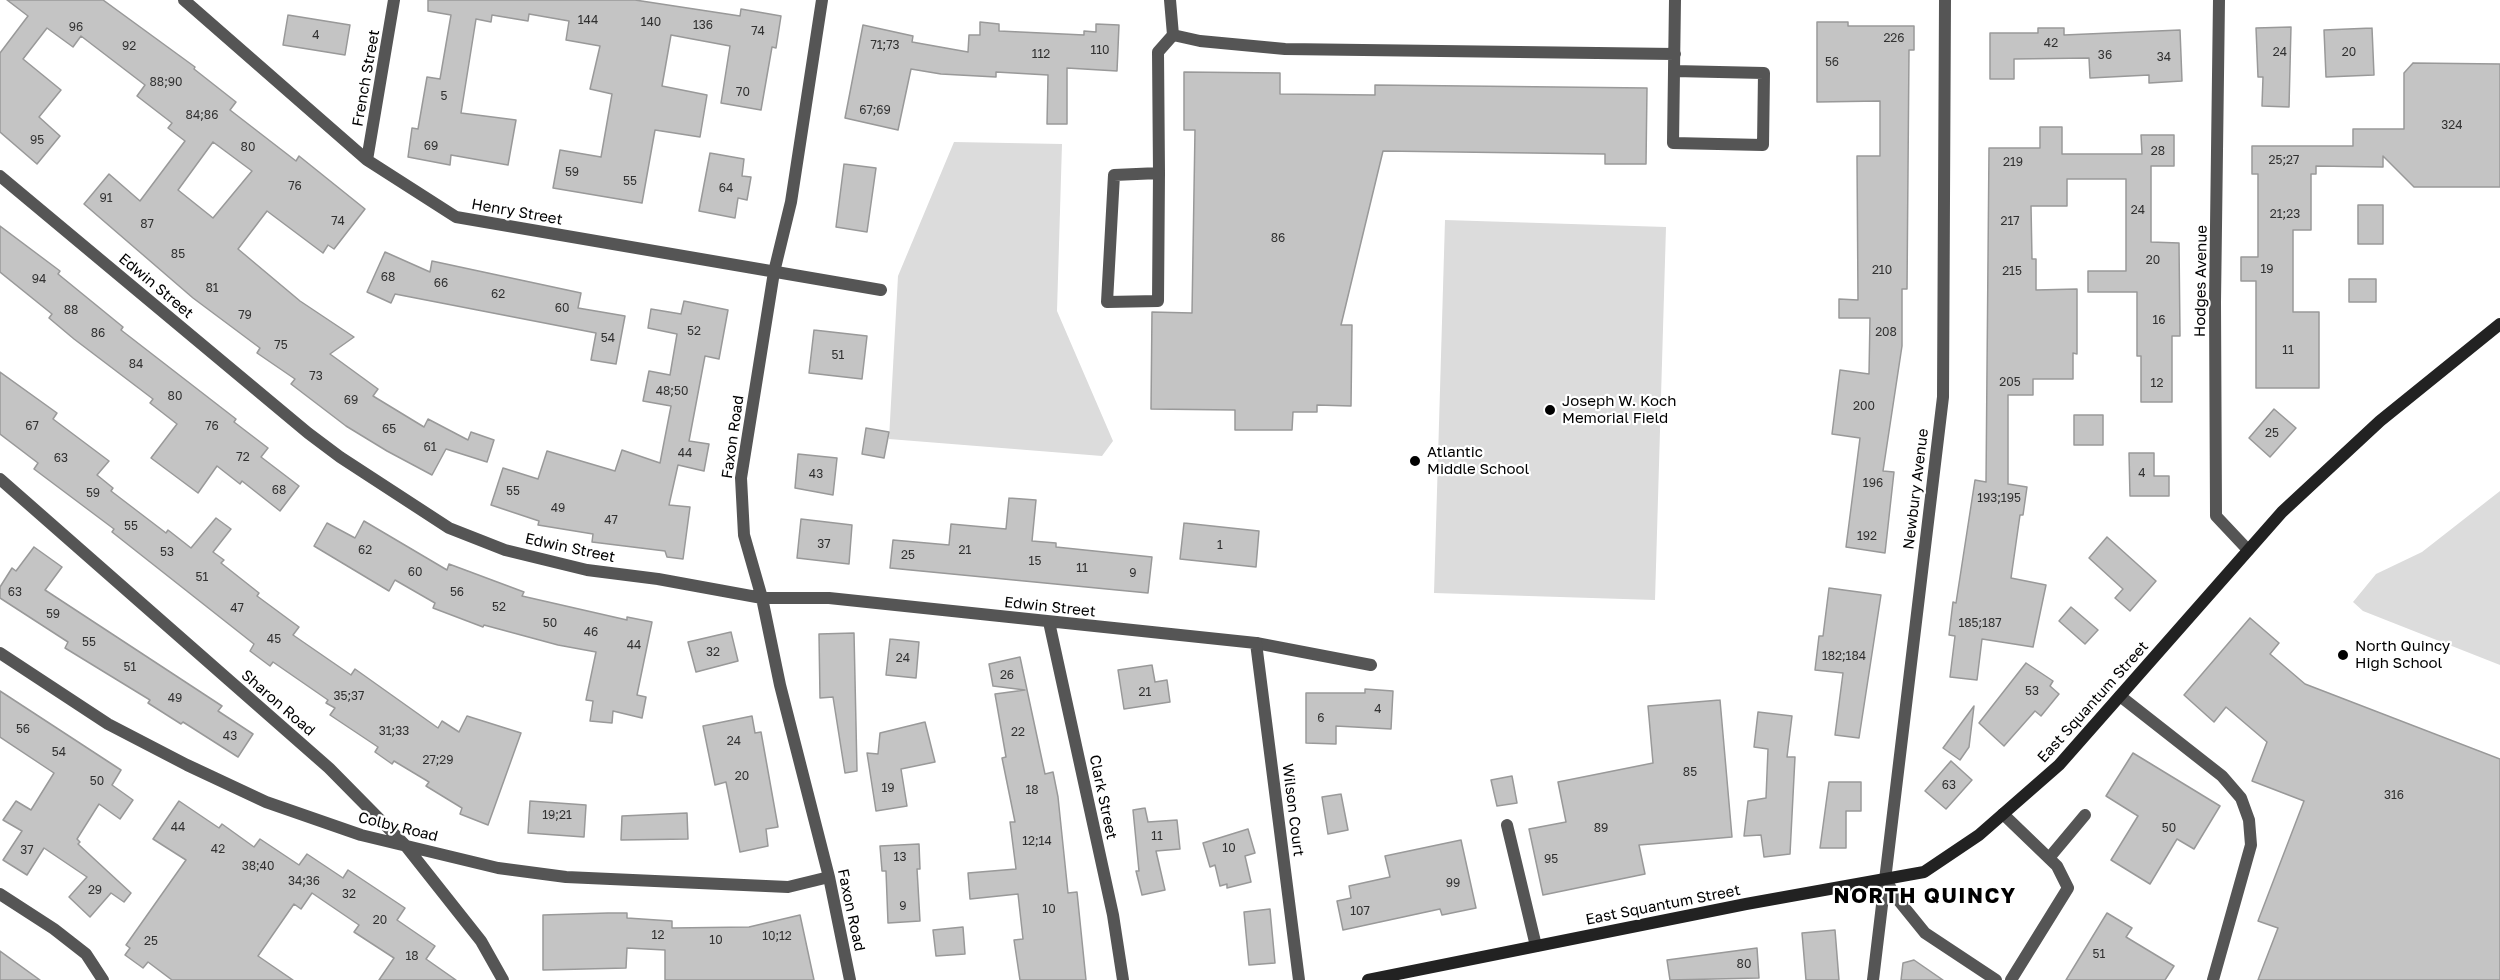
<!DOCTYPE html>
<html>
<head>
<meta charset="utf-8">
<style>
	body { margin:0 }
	canvas { display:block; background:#fff }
</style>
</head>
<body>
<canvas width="2500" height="980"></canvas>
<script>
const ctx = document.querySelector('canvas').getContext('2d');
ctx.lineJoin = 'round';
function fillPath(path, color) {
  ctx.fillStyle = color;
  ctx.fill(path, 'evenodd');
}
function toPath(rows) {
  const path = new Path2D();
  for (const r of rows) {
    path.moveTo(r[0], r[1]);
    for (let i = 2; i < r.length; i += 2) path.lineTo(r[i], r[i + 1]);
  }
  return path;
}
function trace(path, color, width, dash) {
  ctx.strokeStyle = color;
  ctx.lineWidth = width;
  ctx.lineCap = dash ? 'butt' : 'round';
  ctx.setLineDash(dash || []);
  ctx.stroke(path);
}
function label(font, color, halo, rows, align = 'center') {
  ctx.font = font + ' "Golos Text",sans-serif';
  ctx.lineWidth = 4.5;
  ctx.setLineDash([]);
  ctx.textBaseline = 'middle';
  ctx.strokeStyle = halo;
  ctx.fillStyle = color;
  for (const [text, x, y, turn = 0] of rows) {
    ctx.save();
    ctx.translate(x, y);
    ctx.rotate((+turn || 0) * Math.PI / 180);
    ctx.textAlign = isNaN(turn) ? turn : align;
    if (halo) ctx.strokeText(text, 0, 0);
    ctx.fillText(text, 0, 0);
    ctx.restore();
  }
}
fillPath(toPath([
	[954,142,1062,144,1057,311,1113,441,1102,456,889,439,898,276],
	[1445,220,1666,227,1655,600,1434,593],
	[2500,491,2500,665,2363,611,2353,602,2376,574,2422,552]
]), '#dcdcdc');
const building = toPath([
	[7,0,103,0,195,67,194,69,236,102,230,110,296,161,299,156,365,209,334,249,328,245,323,253,267,211,238,249,300,301,354,337,330,354,378,389,373,396,424,427,428,419,468,440,471,432,494,440,487,462,446,449,432,475,387,451,346,426,291,384,295,379,257,353,260,348,193,298,84,204,109,174,140,201,185,141,168,128,172,123,137,96,145,85,81,36,73,47,47,28,23,59,61,90,39,117,60,136,37,164,0,132,0,53,28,16,7,0],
	[213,142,252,171,213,218,178,190,213,142],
	[428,0,635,0,740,16,741,9,781,16,776,48,772,47,761,110,721,103,730,46,671,35,662,86,707,95,700,137,655,130,642,203,553,188,560,150,601,157,612,94,590,89,600,46,566,40,569,21,529,14,528,21,492,15,491,22,476,19,461,113,516,120,508,165,451,155,450,165,408,157,412,128,418,129,427,77,440,79,451,15,428,11,428,0],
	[288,15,350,25,345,55,283,45,288,15],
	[980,22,999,24,999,31,1084,35,1084,31,1096,32,1096,24,1119,25,1117,71,1067,68,1067,124,1047,124,1048,75,996,72,996,77,941,74,911,69,898,130,845,118,863,25,913,36,912,42,968,52,969,35,980,35,980,22],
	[1817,22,1848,22,1848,26,1914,26,1914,50,1909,50,1907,289,1902,289,1902,346,1883,471,1894,472,1885,553,1846,547,1860,438,1832,434,1840,370,1869,374,1870,318,1839,318,1839,299,1858,300,1857,156,1880,156,1880,101,1817,102,1817,22],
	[2291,27,2289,107,2262,106,2263,77,2258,77,2256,28,2291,27],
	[2038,28,2064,28,2064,35,2180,30,2182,81,2149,83,2149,75,2090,78,2089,58,2014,59,2014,79,1990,79,1990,33,2038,33,2038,28],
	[2372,28,2374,75,2326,77,2324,30,2372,28],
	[2413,63,2500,64,2500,187,2414,187,2383,156,2383,167,2316,166,2316,174,2311,174,2311,230,2293,230,2293,312,2319,312,2319,388,2256,388,2256,281,2241,281,2241,257,2258,257,2258,174,2252,174,2252,146,2353,146,2353,129,2404,129,2404,73,2413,63],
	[1184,72,1280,73,1280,94,1375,95,1375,85,1647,88,1646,164,1605,164,1605,154,1383,151,1341,325,1352,325,1351,406,1317,405,1317,412,1293,412,1292,430,1235,430,1235,410,1151,409,1152,312,1192,313,1195,130,1184,130,1184,72],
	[2040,127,2062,127,2062,154,2142,154,2141,135,2174,135,2174,166,2151,166,2151,242,2179,243,2180,336,2172,336,2172,402,2141,402,2141,356,2137,356,2137,292,2088,292,2088,271,2126,271,2126,179,2067,179,2067,206,2031,206,2032,259,2036,259,2036,290,2077,289,2077,354,2073,353,2073,379,2033,379,2033,395,2008,395,2008,484,2027,487,2023,515,2020,515,2011,578,2046,585,2033,647,1982,639,1977,680,1950,677,1955,636,1949,635,1953,602,1956,603,1975,480,1986,482,1989,148,2040,148,2040,127],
	[710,153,744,159,742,176,751,177,747,200,738,198,735,218,699,211,710,153],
	[844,164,876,168,867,232,836,227,844,164],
	[2358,205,2383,205,2383,244,2358,244,2358,205],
	[0,226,60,271,58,274,123,327,121,330,236,419,234,422,268,448,261,457,299,486,280,511,242,481,240,484,217,466,198,493,151,458,177,424,150,403,153,399,74,339,49,318,52,314,0,272,0,226],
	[385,252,430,272,432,261,581,293,578,308,625,316,616,364,591,360,596,333,395,294,391,303,367,292,385,252],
	[2349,279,2376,279,2376,302,2349,302,2349,279],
	[684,301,728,310,719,359,705,356,689,441,709,444,704,471,678,465,669,505,690,507,683,559,667,557,665,551,592,542,593,534,538,525,539,521,491,505,503,468,538,479,547,451,615,471,622,450,660,463,671,406,643,401,649,371,670,375,677,334,648,328,651,309,681,314,684,301],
	[814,330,867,336,862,379,809,373,814,330],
	[0,372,57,413,53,419,109,461,97,475,113,488,111,491,166,533,168,530,191,548,216,518,231,529,213,552,224,560,221,563,259,593,257,596,299,627,293,635,351,675,355,669,438,728,442,721,459,732,467,716,521,733,488,825,460,814,462,808,426,786,429,782,394,761,392,764,375,752,378,747,330,715,335,708,326,703,328,700,273,662,270,666,250,651,254,644,112,532,114,529,34,469,38,463,0,434,0,372],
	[2274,409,2296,428,2270,457,2249,438,2274,409],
	[2074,415,2103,415,2103,445,2074,445,2074,415],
	[866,428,889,432,884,458,862,454,866,428],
	[2129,453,2154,453,2154,476,2169,476,2169,496,2130,496,2129,453],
	[798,454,837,458,833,495,795,488,798,454],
	[1009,498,1036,500,1032,541,1056,543,1056,547,1152,557,1148,593,890,568,893,540,949,545,951,524,1006,529,1009,498],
	[801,519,852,525,849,564,797,558,801,519],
	[364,521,447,570,449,564,524,592,522,596,627,620,627,617,652,622,637,695,646,697,642,718,613,711,612,723,590,721,593,701,586,700,596,652,558,645,484,625,483,627,433,608,435,603,395,580,389,591,314,546,327,523,355,538,364,521],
	[1184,523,1259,531,1256,567,1180,559,1184,523],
	[2107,537,2156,581,2130,611,2115,598,2123,589,2089,558,2107,537],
	[34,547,62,567,45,590,222,706,218,711,253,734,238,757,183,722,181,724,148,703,150,700,65,648,68,642,0,598,0,587,12,568,16,571,34,547],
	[1829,588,1881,595,1859,738,1835,735,1843,673,1815,670,1819,636,1823,636,1829,588],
	[2071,607,2098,630,2085,644,2059,621,2071,607],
	[2250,618,2279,643,2270,654,2305,684,2500,759,2500,980,2258,980,2278,928,2258,921,2304,801,2252,781,2267,742,2226,707,2214,722,2184,695,2250,618],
	[731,632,738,661,696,672,688,642,731,632],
	[854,633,857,771,845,773,833,697,820,698,819,634,854,633],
	[890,639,919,642,916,678,886,675,890,639],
	[1020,657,1045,774,1053,772,1058,797,1068,893,1077,892,1086,980,1020,980,1014,940,1023,939,1018,894,970,899,968,873,1016,869,1010,822,1015,822,1002,758,1006,757,995,694,1025,690,993,686,989,664,1020,657],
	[2026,663,2053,681,2050,686,2059,694,2041,716,2035,711,2004,746,1979,723,2026,663],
	[1152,665,1155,682,1167,680,1170,702,1124,709,1118,670,1152,665],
	[1365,689,1393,691,1391,729,1336,726,1336,744,1306,743,1306,693,1365,693,1365,689],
	[0,691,121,770,112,785,133,800,120,819,99,804,77,839,80,842,78,844,131,893,124,902,111,893,90,917,69,897,87,877,44,848,27,875,3,860,22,831,3,820,16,801,31,810,54,773,0,737,0,691],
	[1720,700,1732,837,1639,845,1645,874,1543,895,1529,829,1566,822,1558,782,1653,763,1648,706,1720,700],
	[1974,706,1969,747,1960,760,1943,748,1974,706],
	[1758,712,1792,716,1787,757,1795,757,1790,854,1764,857,1761,835,1744,836,1748,801,1766,798,1768,749,1754,747,1758,712],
	[752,716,755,733,761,732,778,827,766,829,768,846,740,852,726,782,715,785,703,726,752,716],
	[925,722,935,762,901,769,907,806,876,811,867,753,878,754,880,733,925,722],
	[2133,753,2220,806,2194,849,2177,839,2150,884,2111,860,2138,816,2106,796,2133,753],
	[1951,761,1972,780,1946,809,1925,791,1951,761],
	[1512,776,1517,803,1497,806,1491,780,1512,776],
	[1829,782,1861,782,1861,811,1846,811,1846,848,1820,848,1829,782],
	[1341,794,1348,830,1328,834,1322,797,1341,794],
	[179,801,219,828,222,824,254,847,260,839,299,865,307,854,343,878,348,870,405,908,397,920,435,946,426,959,456,980,379,980,394,958,354,932,359,925,312,893,301,909,294,904,258,956,293,980,172,980,148,962,143,968,125,955,130,948,126,945,186,860,153,839,179,801],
	[530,801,586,805,584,837,528,833,530,801],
	[1145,808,1148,822,1177,820,1180,849,1156,851,1165,890,1142,895,1136,871,1139,871,1133,810,1145,808],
	[687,813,688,839,621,840,622,816,687,813],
	[1248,829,1255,853,1245,856,1251,882,1227,888,1227,884,1220,886,1215,865,1210,867,1203,843,1248,829],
	[1461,840,1476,908,1442,915,1440,909,1343,930,1337,901,1351,898,1349,886,1390,877,1385,856,1461,840],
	[919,844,920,869,917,869,920,921,888,923,886,871,882,871,880,846,919,844],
	[1270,909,1275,963,1249,965,1244,912,1270,909],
	[608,913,627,913,627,918,672,921,672,928,749,927,800,915,814,980,665,980,665,950,627,948,626,968,543,970,543,915,608,913],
	[2107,913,2132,928,2126,937,2174,966,2165,980,2066,980,2107,913],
	[963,927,965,954,936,956,933,930,963,927],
	[1835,930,1839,980,1806,980,1802,933,1835,930],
	[1757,948,1759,978,1670,980,1667,960,1757,948],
	[0,951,40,980,0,980,0,951],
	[1914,960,1943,980,1901,980,1903,963,1914,960]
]);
fillPath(building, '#c4c4c4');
trace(building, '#999', 1.5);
trace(toPath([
	[1173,35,1200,41,1285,49,1675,54],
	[1674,71,1764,73,1763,145,1673,143,1674,71,1675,0],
	[1159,173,1114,175,1107,302,1158,301,1159,173,1158,52,1173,35,1170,0],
	[1256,643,1371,665],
	[2120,696,2222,776,2241,798,2249,820,2251,845,2213,980],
	[2003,814,2057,866,2068,888,2011,980],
	[1507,825,1536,946],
	[2049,858,2085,815]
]), '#555', 12);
trace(toPath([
	[184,0,367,160,456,217,881,290],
	[822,0,791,202,774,272,741,478,744,535,762,598,780,685,829,877,850,980],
	[2219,0,2215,302,2216,516,2248,550],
	[367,160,394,0],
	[0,176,308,433,340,457,449,528,505,550,587,570,658,579,762,598,829,598,1256,643,1299,980],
	[0,479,329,768,405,845,481,941,503,980],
	[1049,622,1113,915,1123,980],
	[0,653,108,724,187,765,266,802,361,835,498,868,566,877,788,887,829,877],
	[1885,878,1895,896,1925,933,1996,980],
	[0,894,54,929,86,954,103,980]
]), '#555', 12);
trace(toPath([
	[1873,980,1943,397,1945,0]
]), '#555', 12);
trace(toPath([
	[1368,980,1746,904,1924,872,1979,835,2059,765,2282,512,2380,421,2500,324]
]), '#222', 12);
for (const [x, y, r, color] of [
	[1550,410,6,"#000"],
	[1415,461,6,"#000"],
	[2343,655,6,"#000"]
]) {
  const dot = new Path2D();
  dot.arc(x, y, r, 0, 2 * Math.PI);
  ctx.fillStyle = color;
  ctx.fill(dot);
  trace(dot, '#fff', 2);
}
label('12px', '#313131', null, [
	["144",588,20],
	["140",651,22],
	["136",703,25],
	["96",76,27],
	["74",758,31],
	["4",316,35],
	["226",1894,38],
	["42",2051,43],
	["71;73",885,45],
	["92",129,46],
	["110",1100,50],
	["24",2280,52],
	["20",2349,52],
	["112",1041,54],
	["36",2105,55],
	["34",2164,57],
	["56",1832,62],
	["88;90",166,82],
	["70",743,92],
	["5",444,96],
	["67;69",875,110],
	["84;86",202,115],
	["324",2452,125],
	["95",37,140],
	["69",431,146],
	["80",248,147],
	["28",2158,151],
	["25;27",2284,160],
	["219",2013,162],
	["59",572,172],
	["55",630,181],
	["76",295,186],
	["64",726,188],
	["91",106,198],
	["24",2138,210],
	["21;23",2285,214],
	["74",338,221],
	["217",2010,221],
	["87",147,224],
	["86",1278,238],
	["85",178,254],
	["20",2153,260],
	["19",2267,269],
	["210",1882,270],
	["215",2012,271],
	["68",388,277],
	["94",39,279],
	["66",441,283],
	["81",212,288],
	["62",498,294],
	["60",562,308],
	["88",71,310],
	["79",245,315],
	["16",2159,320],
	["52",694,331],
	["208",1886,332],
	["86",98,333],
	["54",608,338],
	["75",281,345],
	["11",2288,350],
	["51",838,355],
	["84",136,364],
	["73",316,376],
	["205",2010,382],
	["12",2157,383],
	["48;50",672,391],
	["80",175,396],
	["69",351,400],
	["200",1864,406],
	["67",32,426],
	["76",212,426],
	["65",389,429],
	["25",2272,433],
	["61",430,447],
	["44",685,453],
	["72",243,457],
	["63",61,458],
	["4",2142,473],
	["43",816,474],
	["196",1873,483],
	["68",279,490],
	["55",513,491],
	["59",93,493],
	["193;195",1999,498],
	["49",558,508],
	["47",611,520],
	["55",131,526],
	["192",1867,536],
	["37",824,544],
	["1",1220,545],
	["62",365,550],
	["21",965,550],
	["53",167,552],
	["25",908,555],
	["15",1035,561],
	["11",1082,568],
	["60",415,572],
	["9",1133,573],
	["51",202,577],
	["63",15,592],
	["56",457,592],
	["52",499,607],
	["47",237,608],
	["59",53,614],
	["50",550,623],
	["185;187",1980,623],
	["46",591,632],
	["45",274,639],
	["55",89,642],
	["44",634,645],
	["32",713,652],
	["182;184",1844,656],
	["24",903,658],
	["51",130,667],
	["26",1007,675],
	["53",2032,691],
	["21",1145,692],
	["35;37",349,696],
	["49",175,698],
	["4",1378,709],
	["6",1321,718],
	["56",23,729],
	["31;33",394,731],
	["22",1018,732],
	["43",230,736],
	["24",734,741],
	["54",59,752],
	["27;29",438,760],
	["85",1690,772],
	["20",742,776],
	["50",97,781],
	["63",1949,785],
	["19",888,788],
	["18",1032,790],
	["316",2394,795],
	["19;21",557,815],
	["44",178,827],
	["89",1601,828],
	["50",2169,828],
	["11",1157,836],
	["12;14",1037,841],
	["10",1229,848],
	["42",218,849],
	["37",27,850],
	["13",900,857],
	["95",1551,859],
	["38;40",258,866],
	["34;36",304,881],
	["99",1453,883],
	["29",95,890],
	["32",349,894],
	["9",903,906],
	["10",1049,909],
	["107",1360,911],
	["20",380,920],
	["12",658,935],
	["10;12",777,936],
	["10",716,940],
	["25",151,941],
	["51",2099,954],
	["18",412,956],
	["80",1744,964]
]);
label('15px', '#000', '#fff', [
	["French Street",366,78,-80],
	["Henry Street",517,212,10],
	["Hodges Avenue",2201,281,-89],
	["Edwin Street",156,286,40],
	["Faxon Road",733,437,-82],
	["Newbury Avenue",1916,489,-83],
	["Edwin Street",570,548,12],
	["Edwin Street",1050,607,6],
	["East Squantum Street",2093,702,-48],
	["Sharon Road",278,703,41],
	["Clark Street",1103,797,78],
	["Wilson Court",1293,810,83],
	["Colby Road",398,827,14],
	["East Squantum Street",1663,905,-11],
	["Faxon Road",851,910,78]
]);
label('15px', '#000', '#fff', [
	["Joseph W. Koch",1562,401],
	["Memorial Field",1562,418],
	["Atlantic",1427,452],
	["Middle School",1427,469],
	["North Quincy",2355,646],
	["High School",2355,663]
], 'left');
ctx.letterSpacing = '1.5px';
label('bold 21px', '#000', '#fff', [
	["NORTH QUINCY",1925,896]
]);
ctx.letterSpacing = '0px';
</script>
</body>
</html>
